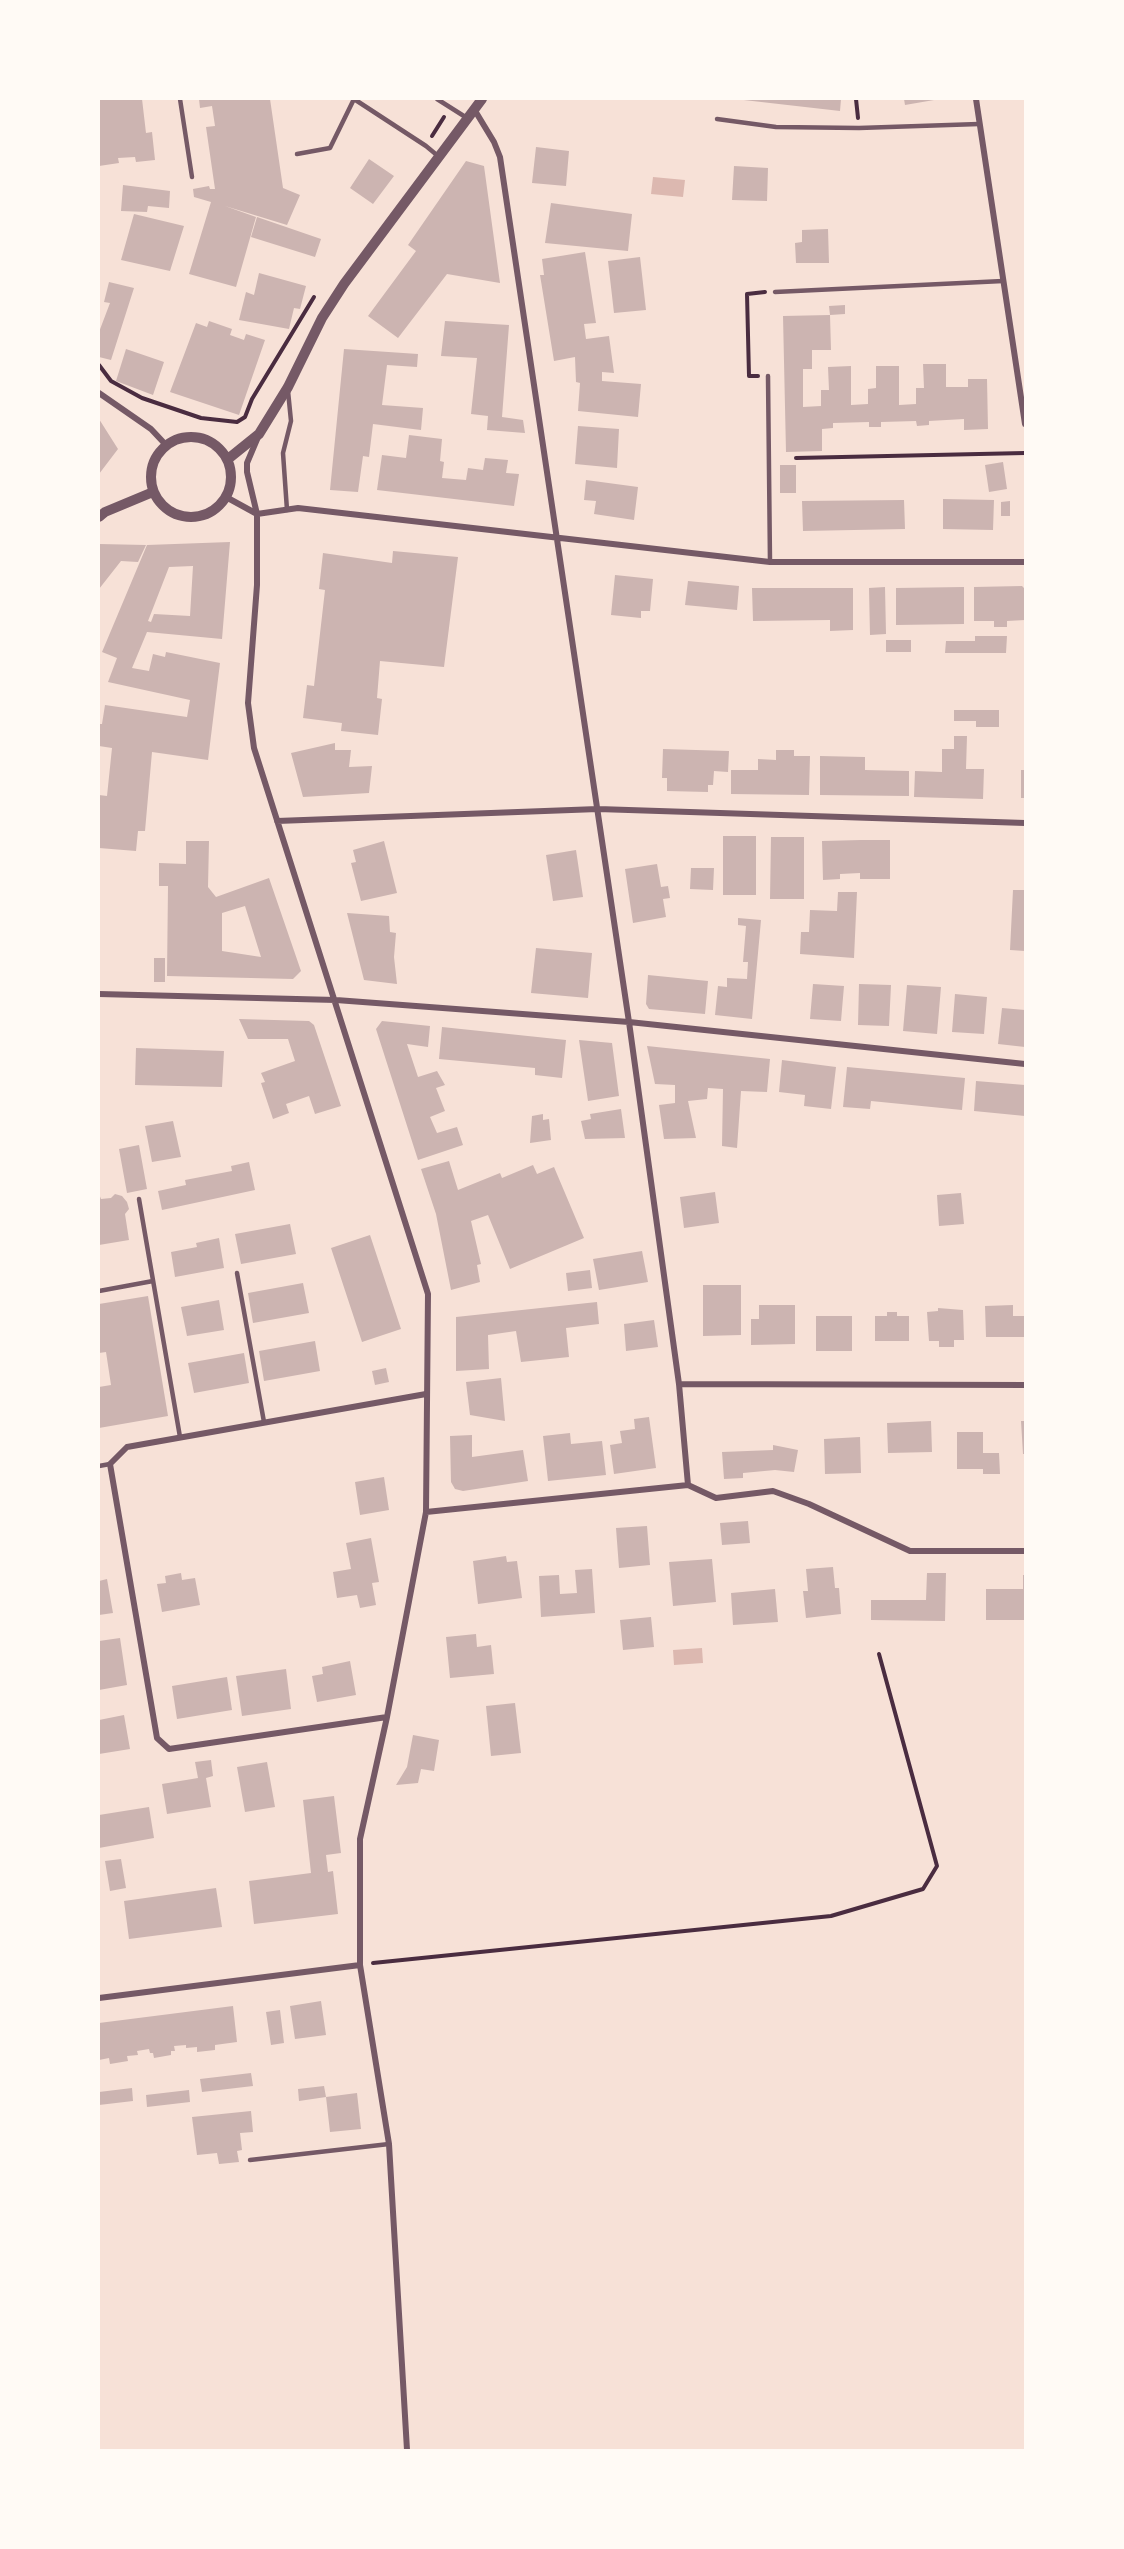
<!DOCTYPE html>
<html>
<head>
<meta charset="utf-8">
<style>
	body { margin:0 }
	#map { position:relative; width:1124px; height:2549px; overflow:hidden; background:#f7e1d7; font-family:Poppins,sans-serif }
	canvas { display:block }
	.frame { position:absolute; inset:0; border:100px solid #fffaf5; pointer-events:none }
</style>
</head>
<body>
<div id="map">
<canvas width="1124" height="2549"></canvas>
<div class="frame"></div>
</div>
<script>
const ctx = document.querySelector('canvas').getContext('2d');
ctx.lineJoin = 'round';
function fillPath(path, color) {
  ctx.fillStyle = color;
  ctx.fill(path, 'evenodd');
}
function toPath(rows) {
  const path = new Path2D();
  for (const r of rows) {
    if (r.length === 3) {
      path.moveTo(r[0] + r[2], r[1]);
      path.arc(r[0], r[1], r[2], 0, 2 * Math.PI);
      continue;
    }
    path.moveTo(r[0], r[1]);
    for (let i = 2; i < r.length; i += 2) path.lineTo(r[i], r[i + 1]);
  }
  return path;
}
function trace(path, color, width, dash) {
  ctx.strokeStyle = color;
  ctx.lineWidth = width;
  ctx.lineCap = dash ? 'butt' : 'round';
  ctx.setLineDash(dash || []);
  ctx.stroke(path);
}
fillPath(toPath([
	[653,177,685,180,683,197,651,194],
	[702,1648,703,1663,674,1665,673,1650]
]), '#dcb8b0');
fillPath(toPath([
	[99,99,142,99,146,133,152,132,155,160,136,162,135,157,118,158,119,163,99,166],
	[199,99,270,99,283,188,300,195,287,225,225,206,256,217,236,287,189,274,211,202,194,197,193,189,209,186,210,189,215,189,206,127,215,126,212,106,200,108],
	[735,99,841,99,840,111],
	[904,99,934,99,934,100,905,105],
	[536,147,569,151,566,186,532,183],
	[369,159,394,176,373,204,350,188],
	[466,161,484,166,500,283,447,274,398,338,368,316,416,251,408,245],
	[734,166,768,168,767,201,732,200],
	[123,185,170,191,169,208,148,206,147,212,121,211],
	[551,203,632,214,628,251,545,243],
	[134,214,184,226,170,271,121,260],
	[257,217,321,239,315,257,251,237],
	[828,229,829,263,796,263,795,243,802,242,802,230],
	[585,252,596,323,584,324,586,339,609,336,614,373,602,372,602,381,641,384,638,417,578,411,580,383,576,382,575,357,554,361,540,275,544,275,542,259],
	[640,257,646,310,614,313,608,261],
	[259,273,306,286,300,309,294,308,289,329,239,320,246,292,254,295],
	[109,282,134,288,111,360,99,357,99,332,110,303,104,302],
	[845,305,845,314,830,315,831,350,812,350,812,369,803,369,803,407,821,406,821,390,829,390,828,367,851,366,851,405,868,404,868,389,876,388,876,366,899,366,899,405,916,404,916,388,924,388,923,364,946,364,946,387,968,387,968,379,987,379,988,429,964,430,964,419,929,421,929,425,917,426,916,421,881,422,881,427,869,427,869,422,833,423,833,428,822,429,822,451,786,452,783,316,830,315,829,306],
	[209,321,232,329,230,335,244,340,246,334,265,340,239,415,170,392,196,323,207,327],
	[445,321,509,325,502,417,523,420,525,433,487,430,488,416,471,414,477,358,441,356],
	[126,349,164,362,153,395,116,381],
	[344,349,418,354,417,367,387,365,382,405,423,408,421,430,373,424,369,457,363,456,358,492,330,490],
	[99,419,118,449,99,474],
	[578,426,619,429,617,468,575,464],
	[409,435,442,439,440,461,444,462,442,478,466,480,468,468,483,470,485,458,508,460,506,473,519,474,514,506,377,490,382,455,406,458],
	[1003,462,1007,489,989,492,985,465],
	[780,465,796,465,796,493,780,493],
	[586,480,638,487,634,520,594,514,596,501,584,500],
	[943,499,994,500,993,530,943,529],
	[904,500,905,529,803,531,802,501],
	[1010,501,1010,516,1001,516,1001,502],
	[230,542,222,639,147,632,132,668,149,671,153,654,165,657,166,652,220,663,208,760,152,752,145,831,138,831,136,851,99,848,99,795,107,796,112,748,99,746,99,724,102,724,105,705,187,717,190,700,108,682,117,658,102,652,147,545],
	[193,566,190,616,154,614,151,622,148,621,169,567],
	[99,544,146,545,138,562,121,561,99,589],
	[393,551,458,557,444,667,380,661,377,698,382,699,378,735,341,731,342,723,303,718,307,685,314,686,325,590,319,589,323,553,392,563],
	[615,575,653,579,650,611,641,611,641,618,611,615],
	[688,581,739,586,737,610,685,605],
	[1022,586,1025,589,1025,620,1007,621,1007,627,994,627,994,621,974,621,974,587],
	[885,587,886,634,870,635,869,588],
	[964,587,964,624,896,625,896,588],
	[752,588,853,588,853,630,830,631,830,620,753,621],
	[975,636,1007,636,1006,653,945,653,946,641,975,641],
	[886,640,911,640,911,652,886,652],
	[954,710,999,710,999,727,976,727,976,721,954,721],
	[954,736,967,736,966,769,984,769,983,799,914,797,915,771,942,772,942,749,954,749],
	[335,743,335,750,351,750,349,767,372,766,369,793,303,797,291,753],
	[663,749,729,751,728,772,714,771,713,785,708,785,708,792,667,791,667,778,662,778],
	[776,750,794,750,794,756,810,756,809,795,731,794,731,770,758,770,758,759,776,760],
	[820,756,865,757,865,770,909,771,909,796,820,795],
	[1021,770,1025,770,1025,798,1021,798],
	[723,836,756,836,756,895,723,895],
	[771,837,804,837,804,899,770,899],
	[861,840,890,840,890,879,860,879,860,873,840,874,840,879,823,880,822,841],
	[186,841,209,841,208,887,216,897,269,878,301,971,293,979,167,976,168,886,159,886,159,863,186,864],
	[245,906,261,957,222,951,222,913],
	[384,841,397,893,361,901,351,863,356,862,353,850],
	[576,850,583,897,553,901,546,855],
	[657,864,661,887,668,886,670,898,663,899,666,917,633,923,625,869],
	[691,868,714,868,713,890,690,889],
	[1013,890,1025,890,1025,951,1010,950],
	[838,892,857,892,854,958,800,954,801,932,809,932,810,910,837,911],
	[347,913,389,916,390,932,396,933,394,957,397,984,364,980],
	[738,918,761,920,752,1019,715,1015,718,986,727,987,727,978,747,979,748,962,743,962,746,926,738,925],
	[536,948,592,953,588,998,531,993],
	[154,958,165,958,165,982,154,982],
	[648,975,708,981,705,1014,649,1009,646,1004],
	[813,984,844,986,841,1021,810,1019],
	[859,984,891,985,889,1026,858,1025],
	[907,985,941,987,937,1034,903,1031],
	[955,994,987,997,984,1034,952,1032],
	[1002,1008,1025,1010,1025,1047,998,1044],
	[239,1019,309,1021,314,1025,341,1106,315,1114,309,1096,286,1104,289,1113,273,1119,261,1083,265,1082,261,1073,295,1061,288,1039,248,1039],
	[382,1021,430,1026,428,1047,407,1044,418,1077,437,1071,445,1085,436,1088,445,1111,430,1117,437,1133,457,1127,463,1145,418,1160,376,1029],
	[442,1027,566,1040,562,1078,535,1075,535,1068,439,1059],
	[579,1040,612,1043,619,1096,588,1101],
	[647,1046,770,1059,767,1092,741,1091,737,1148,722,1146,723,1089,708,1088,707,1099,688,1101,696,1138,664,1139,659,1105,675,1103,675,1085,655,1084],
	[136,1048,224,1051,222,1087,135,1085],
	[782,1060,836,1067,831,1109,804,1106,805,1095,779,1092],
	[847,1067,965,1078,962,1110,871,1101,870,1109,843,1107],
	[976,1081,1025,1085,1025,1116,974,1111],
	[621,1109,625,1138,585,1139,581,1121,591,1119,590,1114],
	[543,1114,543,1120,549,1119,551,1140,530,1143,532,1116],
	[173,1121,181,1157,152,1162,145,1126],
	[139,1145,147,1189,127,1193,119,1149],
	[449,1161,458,1190,500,1173,502,1178,533,1165,537,1174,554,1167,584,1238,510,1269,488,1215,471,1221,481,1264,477,1265,480,1282,451,1290,436,1214,421,1169],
	[249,1162,255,1190,162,1210,158,1191,186,1185,185,1180,232,1171,231,1166],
	[715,1192,719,1223,684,1228,680,1197],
	[961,1193,964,1224,939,1226,937,1195],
	[99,1194,101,1199,111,1198,115,1194,122,1196,127,1202,129,1209,125,1214,129,1240,99,1245],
	[290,1224,296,1254,241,1264,235,1234],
	[370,1235,401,1329,362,1342,331,1248],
	[219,1238,224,1268,175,1277,171,1252,197,1247,196,1243],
	[642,1251,648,1282,599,1290,593,1259],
	[590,1270,592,1288,568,1291,566,1273],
	[303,1283,309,1313,253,1323,248,1293],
	[703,1285,741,1285,741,1335,703,1336],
	[148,1296,168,1416,99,1428,99,1387,111,1385,106,1352,99,1353,99,1304],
	[219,1300,224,1330,187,1336,181,1307],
	[597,1302,599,1324,566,1328,569,1357,521,1362,516,1331,488,1335,489,1369,456,1371,456,1317],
	[759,1305,795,1305,795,1344,751,1345,751,1319,759,1319],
	[1013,1305,1013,1316,1025,1316,1025,1337,986,1337,985,1306],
	[938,1308,963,1310,964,1340,954,1340,954,1347,939,1347,939,1341,929,1341,927,1312,938,1311],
	[887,1312,897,1312,897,1316,909,1316,909,1341,875,1341,875,1316,887,1316],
	[816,1316,852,1316,852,1351,816,1351],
	[654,1320,658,1347,626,1351,624,1324],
	[315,1341,320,1371,264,1381,259,1351],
	[244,1353,249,1383,194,1393,188,1363],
	[386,1368,389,1382,375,1385,372,1371],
	[501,1378,505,1421,470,1415,466,1382],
	[649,1417,656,1468,614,1474,610,1445,622,1443,620,1431,635,1429,634,1419],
	[931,1421,932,1452,888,1453,887,1423],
	[1021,1421,1025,1421,1025,1454,1023,1454],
	[957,1432,983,1432,983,1453,999,1453,1000,1474,983,1474,983,1469,957,1469],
	[570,1433,571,1444,602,1441,606,1475,548,1481,543,1436],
	[472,1435,472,1457,523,1450,528,1481,463,1491,455,1489,451,1482,450,1436],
	[860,1437,861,1473,825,1474,824,1439],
	[773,1445,798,1450,794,1472,775,1470,743,1473,743,1478,724,1479,722,1452,773,1450],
	[384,1477,389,1510,360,1515,355,1482],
	[748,1521,750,1543,722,1545,720,1523],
	[647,1526,650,1565,619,1568,616,1528],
	[371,1538,379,1582,372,1583,376,1605,360,1608,357,1595,337,1598,333,1572,351,1569,346,1543],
	[506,1556,507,1562,517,1561,522,1598,478,1604,473,1561],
	[712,1559,716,1602,673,1606,669,1562],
	[833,1567,835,1588,839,1588,841,1614,806,1618,803,1591,808,1591,806,1569],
	[592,1569,595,1613,541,1617,539,1576,559,1575,560,1594,577,1593,575,1570],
	[181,1573,182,1580,195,1578,200,1605,162,1612,157,1584,166,1583,165,1576],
	[927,1573,946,1573,945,1621,871,1620,871,1600,926,1600],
	[1023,1575,1025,1575,1025,1620,986,1620,986,1589,1023,1589],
	[107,1579,113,1613,99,1615,99,1581],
	[775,1589,778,1622,733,1625,731,1593],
	[651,1617,654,1647,623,1650,620,1620],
	[476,1634,477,1647,491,1645,494,1674,450,1678,446,1637],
	[120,1638,127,1685,99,1690,99,1641],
	[350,1661,356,1695,317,1702,312,1676,323,1674,322,1667],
	[286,1669,291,1709,242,1716,236,1676],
	[227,1677,232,1710,177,1719,172,1686],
	[515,1703,521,1753,491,1756,486,1706],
	[124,1715,130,1749,99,1754,99,1720],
	[413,1735,439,1740,434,1771,421,1769,418,1783,396,1785,407,1767],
	[211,1760,213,1776,206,1778,211,1807,167,1814,162,1784,198,1778,195,1762],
	[267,1762,275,1807,245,1812,237,1767],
	[334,1796,341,1853,326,1855,328,1872,333,1871,338,1914,254,1924,249,1881,311,1873,303,1800],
	[149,1807,154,1838,99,1848,99,1815],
	[121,1859,126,1888,110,1891,105,1861],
	[216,1888,222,1927,129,1939,124,1901],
	[321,2001,326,2035,295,2039,290,2006],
	[233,2006,237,2042,215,2045,215,2050,197,2052,197,2047,186,2048,186,2045,174,2046,175,2051,171,2051,171,2055,154,2058,153,2053,150,2053,149,2049,137,2051,138,2055,127,2056,128,2061,110,2064,109,2058,99,2060,99,2023],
	[280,2010,284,2043,271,2045,266,2012],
	[251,2073,253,2086,202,2092,200,2079],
	[324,2086,326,2097,299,2101,298,2089],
	[132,2088,133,2101,99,2105,99,2092],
	[189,2090,190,2102,147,2107,146,2095],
	[357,2093,361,2129,330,2132,326,2097],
	[251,2111,253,2132,240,2133,242,2150,237,2151,239,2162,219,2164,217,2153,197,2155,192,2117]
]), '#ccb4b1');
trace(toPath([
	[856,99,858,118],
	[432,136,444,117],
	[99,365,111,381,142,398,201,418,237,422,245,417,252,399,314,297],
	[758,376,749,376,747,294,765,292],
	[796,458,1025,453],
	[373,1963,831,1916,923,1889,937,1866,879,1654]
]), '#4a2c40', 4);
trace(toPath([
	[180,99,192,177],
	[437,99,467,118],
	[717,119,776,127,859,128,979,124],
	[297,154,330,148,354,99,426,146,438,156],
	[775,292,1003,281],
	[768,376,770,562],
	[287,510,283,453,291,421,288,391],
	[139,1199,180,1437],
	[237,1273,264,1422],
	[99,1291,153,1281],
	[99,1466,110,1464],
	[250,2160,389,2144]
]), '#755966', 4.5);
trace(toPath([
	[976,99,1025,424],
	[474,109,494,142,500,157,629,1022,679,1384,688,1485],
	[99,393,151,429,166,445],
	[258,437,247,463,247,472,257,514,257,585,248,703,254,748,428,1294,426,1512,387,1717,360,1839,360,1965,389,2144,407,2450],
	[226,497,257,514,298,508,770,562,1025,562],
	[277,821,598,809,1025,823],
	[99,994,336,1000,629,1022,1025,1064],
	[679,1384,1025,1385],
	[426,1512,688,1485,716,1498,773,1491,809,1504,910,1551,1025,1551],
	[387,1717,169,1749,157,1738,110,1464,127,1447,426,1394],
	[99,1998,360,1965]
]), '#755966', 6);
trace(toPath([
	[191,477,40],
	[228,459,259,434,288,387,322,318,344,284,482,99],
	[99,517,105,512,153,492]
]), '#755966', 10);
</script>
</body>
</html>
